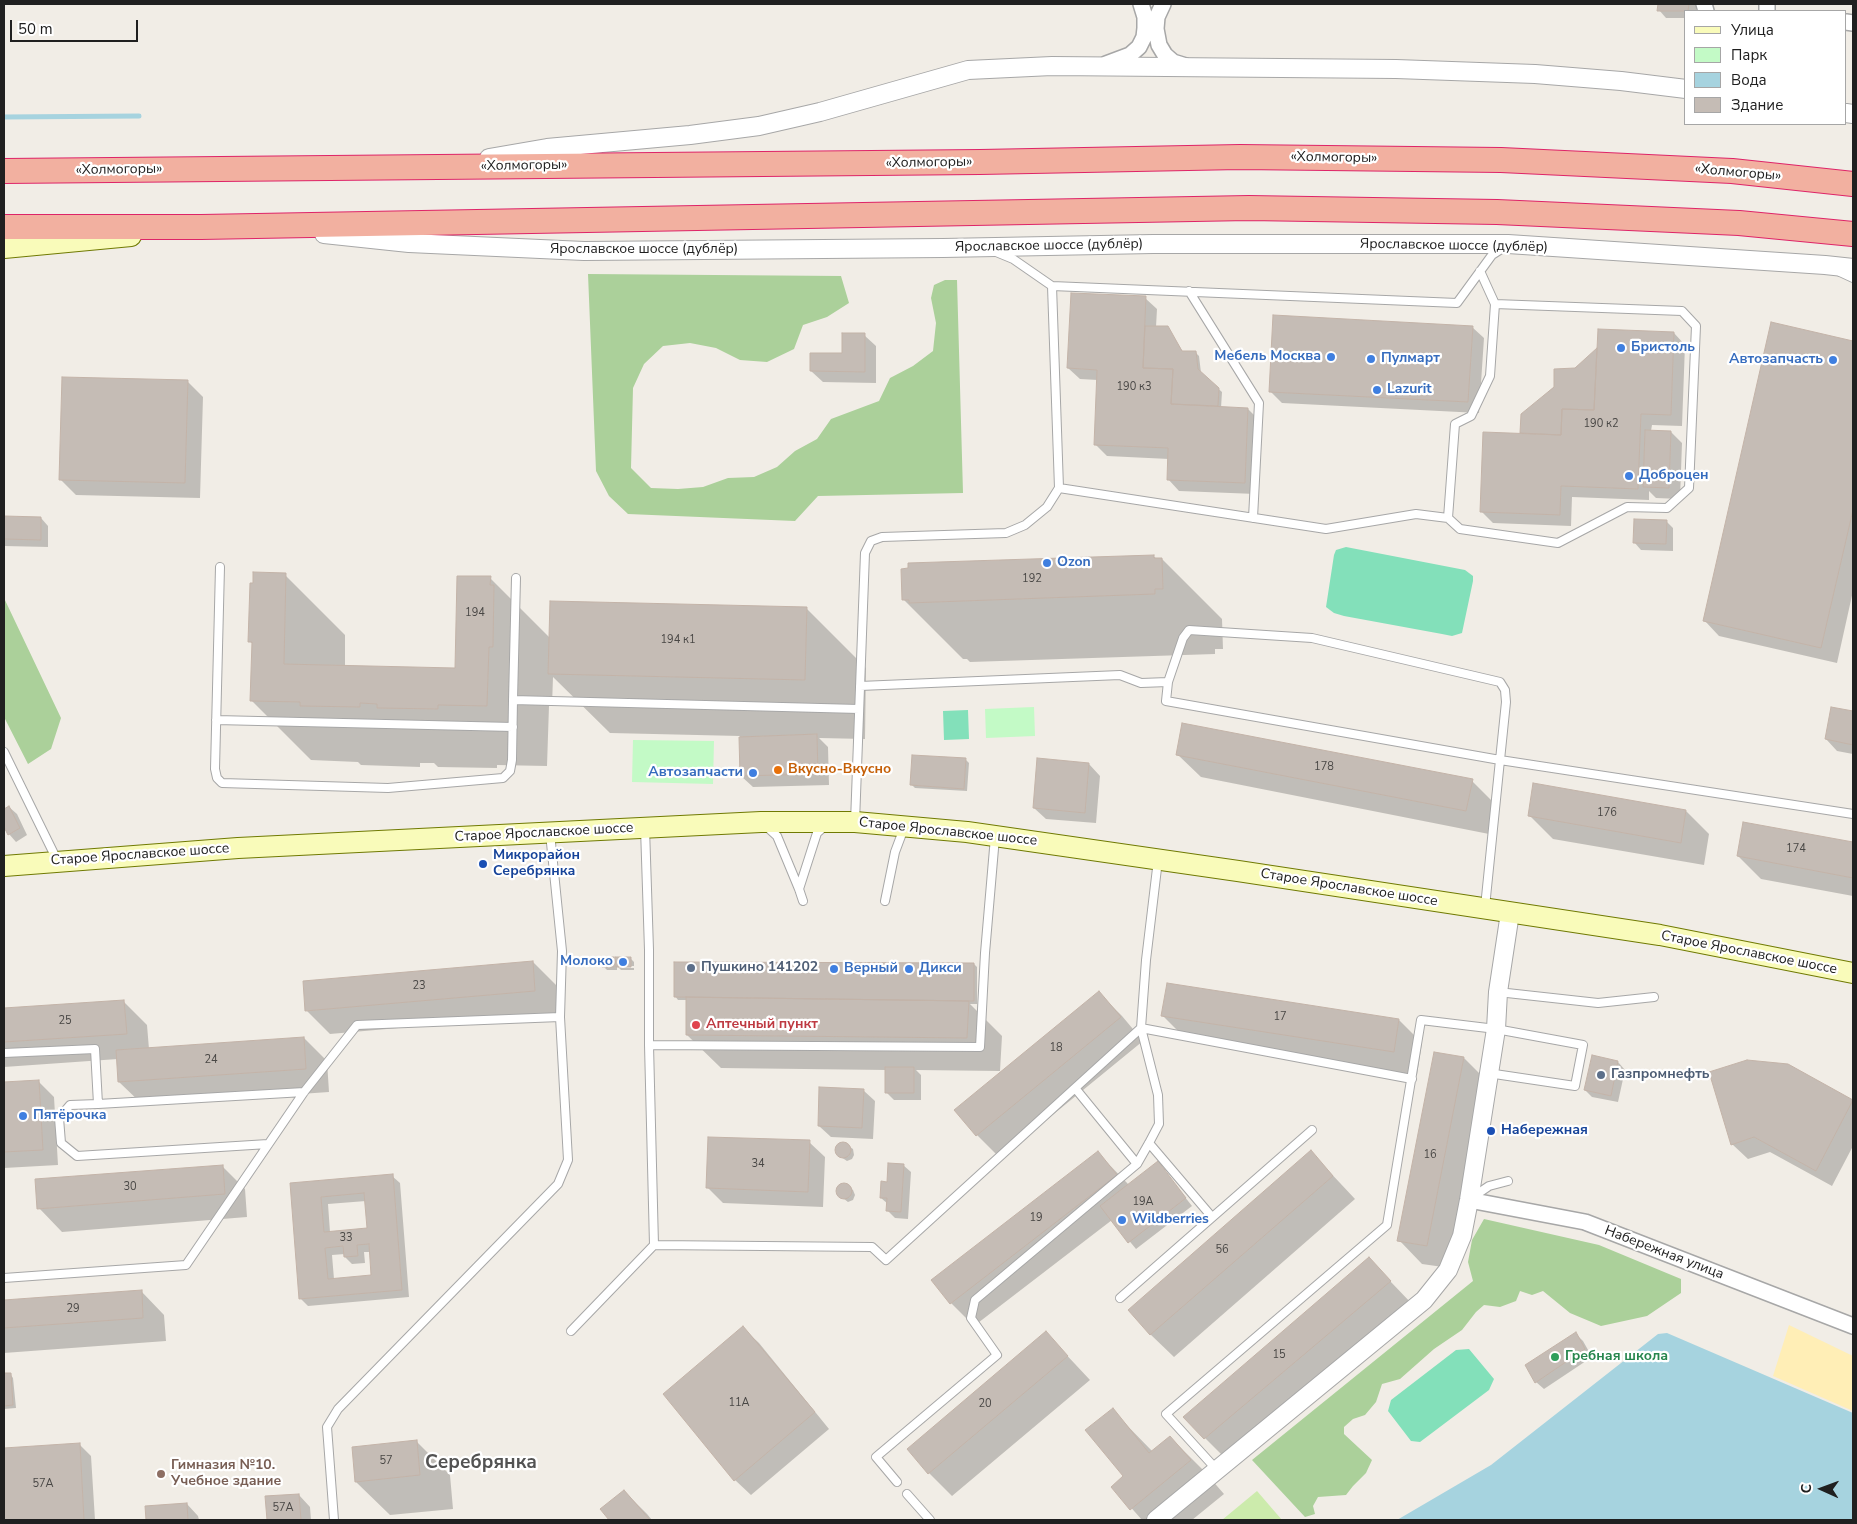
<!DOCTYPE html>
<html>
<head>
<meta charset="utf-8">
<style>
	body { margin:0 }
	#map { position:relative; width:1857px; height:1524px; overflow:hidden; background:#f1ede6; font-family:"Nunito Sans",sans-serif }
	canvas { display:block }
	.frame { position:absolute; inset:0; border:5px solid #202020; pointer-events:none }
	.legend { position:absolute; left:1684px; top:10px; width:162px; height:115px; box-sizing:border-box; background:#fff; border:1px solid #a6a6a6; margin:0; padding:6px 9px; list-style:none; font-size:15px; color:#202020 }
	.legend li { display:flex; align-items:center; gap:10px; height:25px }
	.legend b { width:25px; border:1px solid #a6a6a6 }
	.north { position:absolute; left:1797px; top:1464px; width:50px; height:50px; -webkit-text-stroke:4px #fff; paint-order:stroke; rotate:272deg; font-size:14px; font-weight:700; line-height:20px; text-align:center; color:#202020 }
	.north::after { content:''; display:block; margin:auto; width:18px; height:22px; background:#202020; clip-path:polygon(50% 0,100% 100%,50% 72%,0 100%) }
	.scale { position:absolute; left:10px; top:20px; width:128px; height:22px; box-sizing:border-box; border:2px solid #202020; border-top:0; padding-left:6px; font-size:15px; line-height:18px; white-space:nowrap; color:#202020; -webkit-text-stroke:4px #fff; paint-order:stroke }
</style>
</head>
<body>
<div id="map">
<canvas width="1857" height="1524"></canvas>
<div class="frame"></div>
<ul class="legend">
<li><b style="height:6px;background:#f9fbba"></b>Улица</li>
<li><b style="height:14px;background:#c3fac6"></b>Парк</li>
<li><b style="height:14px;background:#a6d3df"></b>Вода</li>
<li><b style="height:14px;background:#c5bcb5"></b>Здание</li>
</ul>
<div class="north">С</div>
<div class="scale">50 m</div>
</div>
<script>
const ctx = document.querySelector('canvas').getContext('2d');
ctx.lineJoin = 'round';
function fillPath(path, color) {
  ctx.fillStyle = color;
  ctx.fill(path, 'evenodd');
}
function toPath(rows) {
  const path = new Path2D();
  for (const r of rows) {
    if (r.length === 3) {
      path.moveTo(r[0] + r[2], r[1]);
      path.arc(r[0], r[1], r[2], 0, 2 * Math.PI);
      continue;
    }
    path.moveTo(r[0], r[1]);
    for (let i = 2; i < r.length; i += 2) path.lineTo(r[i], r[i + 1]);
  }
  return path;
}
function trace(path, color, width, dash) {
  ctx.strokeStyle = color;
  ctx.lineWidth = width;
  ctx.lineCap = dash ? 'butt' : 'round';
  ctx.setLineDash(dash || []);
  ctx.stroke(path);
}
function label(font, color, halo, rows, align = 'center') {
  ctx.font = font + ' "Nunito Sans",sans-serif';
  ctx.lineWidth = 4.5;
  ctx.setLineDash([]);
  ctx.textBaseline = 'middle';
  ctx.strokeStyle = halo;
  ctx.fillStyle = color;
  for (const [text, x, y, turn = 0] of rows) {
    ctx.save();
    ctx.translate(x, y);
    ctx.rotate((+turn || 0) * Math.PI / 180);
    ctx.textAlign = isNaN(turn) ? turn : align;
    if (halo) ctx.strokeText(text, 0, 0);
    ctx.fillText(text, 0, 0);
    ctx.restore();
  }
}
fillPath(toPath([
	[1257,1491,1282,1520,1222,1520]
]), '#ccebac');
fillPath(toPath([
	[588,274,841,276,849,303,827,317,803,325,794,349,767,362,740,360,716,348,690,343,663,346,644,364,633,388,631,468,651,488,678,489,703,487,728,478,754,477,777,467,795,451,817,439,831,419,879,401,890,378,913,366,933,351,936,323,931,298,934,285,945,280,957,280,963,493,818,496,795,521,628,514,609,496,596,471],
	[4,598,61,718,51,749,28,764,4,717],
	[1484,1219,1599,1245,1681,1279,1681,1293,1647,1316,1601,1326,1570,1313,1543,1291,1532,1295,1520,1291,1516,1301,1500,1307,1484,1305,1476,1312,1462,1330,1434,1349,1400,1379,1382,1384,1376,1402,1365,1415,1353,1419,1344,1427,1344,1434,1372,1460,1366,1473,1353,1486,1346,1495,1318,1497,1313,1506,1315,1514,1305,1517,1252,1460,1473,1281,1468,1262,1472,1240]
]), '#abd09a');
fillPath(toPath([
	[1789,1325,1853,1356,1853,1411,1773,1376]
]), '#ffeeb6');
fillPath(toPath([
	[1034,707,1035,736,986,738,985,709],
	[633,740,714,741,713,784,632,782]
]), '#c3fac6');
fillPath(toPath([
	[1346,547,1465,570,1473,576,1473,581,1462,633,1452,636,1442,634,1344,616,1334,613,1326,607,1334,555,1336,550],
	[968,710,969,739,944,740,943,711],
	[1469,1349,1494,1379,1489,1390,1420,1442,1411,1441,1388,1411,1391,1400,1456,1350]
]), '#83e0ba');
fillPath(toPath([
	[1667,1333,1853,1413,1853,1520,1397,1520,1491,1465,1658,1334]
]), '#a6d3df');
fillPath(toPath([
	[1659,4,1696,4,1696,11,1686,11,1686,18,1666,18,1659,10],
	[1145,298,1157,309,1156,327,1168,328,1183,352,1196,353,1199,356,1201,373,1222,392,1221,408,1248,409,1259,420,1256,494,1179,491,1168,479,1169,459,1107,456,1095,444,1098,380,1080,379,1068,368],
	[1772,323,1853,342,1853,591,1837,663,1719,636,1704,620],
	[1472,327,1484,338,1479,413,1282,403,1270,391],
	[1599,330,1674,333,1685,345,1682,426,1652,425,1651,431,1671,432,1682,443,1680,499,1656,498,1649,491,1649,500,1572,497,1571,526,1493,523,1481,511,1522,435,1522,415,1597,349,1598,351],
	[864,335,876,346,876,383,823,382,811,371,843,354],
	[187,381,203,397,200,498,76,495,61,480],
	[4,517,41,518,48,526,48,547,4,546],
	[1666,521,1673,528,1673,551,1641,550,1634,542],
	[1153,556,1157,559,1162,559,1222,619,1223,649,1215,649,1215,654,970,662,967,659,963,659,903,599],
	[285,575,345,635,345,667,456,670,490,578,550,638,806,608,866,668,865,739,819,738,828,747,829,785,753,787,741,776,740,736,610,733,553,677,552,706,549,706,547,766,497,765,497,768,438,767,434,763,420,763,420,767,361,765,358,762,311,760,251,700,253,644,249,641],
	[1832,708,1853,713,1853,754,1837,751,1826,739],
	[1177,754,1472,781,1495,804,1489,834,1201,777],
	[965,759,969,763,967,791,915,788,912,785],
	[1089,764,1100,776,1096,823,1046,819,1034,808],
	[9,807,17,814,27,835,16,842,9,834,4,825,4,810],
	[1686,811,1709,834,1704,865,1553,839,1530,816],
	[1744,824,1853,844,1853,896,1761,879,1738,856],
	[613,958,617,962,630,958,634,962,634,966,619,966,619,968,617,966,617,970,607,970,603,966],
	[533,962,556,985,558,1014,330,1034,307,1011],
	[974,964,977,967,977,1004,970,1004,1002,1036,1000,1071,916,1070,921,1075,921,1100,894,1100,886,1092,886,1070,721,1068,687,1035,687,1000,678,1000,675,996],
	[619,968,634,968,634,970,621,970],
	[1099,993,1122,1016,1143,1041,1000,1158,977,1135,956,1110],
	[124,1002,147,1025,149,1049,304,1038,327,1061,329,1092,143,1105,119,1082,118,1059,4,1067,4,1010],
	[1163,1016,1399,1020,1422,1043,1417,1075,1186,1039],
	[1464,1058,1487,1081,1450,1268,1422,1264,1399,1240],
	[1618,1062,1625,1070,1618,1102,1592,1097,1585,1090],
	[1788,1066,1853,1102,1853,1146,1832,1186,1770,1152,1748,1159,1732,1144],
	[39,1082,54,1097,58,1165,4,1168,4,1084],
	[863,1090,875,1101,873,1139,831,1137,819,1126],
	[809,1142,825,1157,823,1207,723,1203,707,1187],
	[844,1143,853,1149,854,1155,852,1159,847,1161,838,1155,836,1150,839,1145],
	[1311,1152,1355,1199,1174,1357,1150,1334],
	[1098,1153,1129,1185,1158,1163,1192,1206,1136,1249,1112,1220,974,1326,951,1303],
	[903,1165,911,1172,908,1219,895,1218,887,1210,888,1204,881,1198,888,1183],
	[222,1166,245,1189,247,1217,62,1232,39,1208],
	[392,1176,400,1183,409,1297,308,1306,300,1298,291,1184],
	[366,1201,368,1229,330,1232,328,1204],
	[364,1252,370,1252,372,1276,334,1279,332,1255,345,1254,345,1257,352,1264,365,1263],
	[845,1184,853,1190,855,1195,853,1200,848,1202,839,1195,837,1190,840,1185],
	[1368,1258,1413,1305,1228,1461,1205,1438],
	[141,1291,164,1315,166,1341,4,1353,4,1301],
	[743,1328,759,1343,829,1429,751,1495,735,1480],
	[1046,1333,1090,1380,952,1496,929,1473,909,1449],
	[1576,1334,1583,1341,1592,1357,1544,1389,1536,1382],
	[10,1374,13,1378,16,1408,4,1409,4,1375],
	[1112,1410,1153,1452,1170,1437,1204,1471,1224,1494,1192,1520,1142,1520,1113,1487,1125,1477],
	[416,1441,450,1475,453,1509,390,1515,356,1482],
	[79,1444,91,1456,95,1520,4,1520,4,1449],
	[624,1491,647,1514,652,1520,611,1520,602,1510],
	[299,1495,310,1507,311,1520,268,1520,267,1497],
	[187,1504,198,1516,199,1520,148,1520,147,1507]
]), '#0003');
trace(toPath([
	[4,117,139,116]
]), '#a6d3df', 5);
const building = toPath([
	[1658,4,1689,4,1688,11,1657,11,1658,4],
	[1071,293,1146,296,1143,368,1173,369,1171,404,1248,408,1245,483,1167,480,1168,448,1094,445,1097,370,1067,368,1071,293],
	[1273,315,1473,326,1468,402,1269,392,1273,315],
	[1771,322,1853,341,1853,510,1821,648,1703,621,1771,322],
	[1145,326,1168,326,1182,351,1196,351,1198,369,1219,388,1218,406,1171,404,1173,369,1143,368,1145,326],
	[1598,329,1674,332,1671,415,1641,414,1638,489,1561,486,1560,515,1480,512,1483,432,1561,435,1562,409,1594,410,1598,329],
	[842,333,865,333,865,372,810,371,810,353,842,353,842,333],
	[1597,348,1594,410,1562,409,1561,435,1520,433,1521,414,1554,387,1554,369,1575,368,1597,348],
	[62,377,188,380,185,483,59,480,62,377],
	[1645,430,1671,431,1669,488,1643,487,1645,430],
	[4,516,41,517,41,540,4,539,4,516],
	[1634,519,1667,520,1666,544,1633,543,1634,519],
	[1154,555,1154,558,1162,558,1163,589,1155,589,1155,594,909,603,909,600,902,600,901,569,908,568,908,563,1154,555],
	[253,572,286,573,284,664,455,668,457,576,491,576,490,585,494,585,493,647,489,647,487,706,438,705,438,709,377,708,377,704,360,703,360,707,300,706,300,702,250,701,252,642,248,642,250,583,253,583,253,572],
	[550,601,807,607,805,680,548,674,550,601],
	[1831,707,1853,711,1853,745,1825,739,1831,707],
	[1182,723,1473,779,1466,811,1176,755,1182,723],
	[817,734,818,774,740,776,739,737,817,734],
	[912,755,966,758,964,789,910,785,912,755],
	[1037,758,1089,763,1085,813,1033,808,1037,758],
	[1533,783,1686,810,1681,843,1528,816,1533,783],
	[9,806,20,828,8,835,4,827,4,809,9,806],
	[1743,822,1853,842,1853,878,1737,856,1743,822],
	[602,957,614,957,614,967,602,967,602,957],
	[615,957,631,957,631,967,616,967,615,957],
	[533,961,535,991,305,1011,303,981,533,961],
	[674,962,974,963,974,1001,674,997,674,962],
	[1167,983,1399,1019,1394,1052,1161,1016,1167,983],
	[1099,991,1121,1017,976,1136,954,1110,1099,991],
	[686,997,969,1001,967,1038,686,1035,686,997],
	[124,1000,127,1034,4,1042,4,1008,124,1000],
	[304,1037,306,1069,118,1082,116,1050,304,1037],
	[1434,1052,1464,1057,1427,1246,1397,1241,1434,1052],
	[1592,1055,1618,1061,1611,1096,1584,1090,1592,1055],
	[1747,1060,1788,1064,1853,1100,1816,1171,1754,1137,1731,1145,1709,1072,1747,1060],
	[885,1067,914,1067,914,1093,885,1093,885,1067],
	[39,1080,43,1150,4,1152,4,1082,39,1080],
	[819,1087,864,1089,862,1128,818,1126,819,1087],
	[708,1137,810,1140,808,1192,706,1188,708,1137],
	[843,1150,8],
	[1311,1150,1333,1176,1150,1335,1128,1310,1311,1150],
	[1098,1151,1117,1175,950,1304,931,1280,1098,1151],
	[1158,1161,1186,1198,1128,1243,1100,1206,1158,1161],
	[888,1163,904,1164,901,1212,886,1211,887,1198,880,1198,881,1181,887,1182,888,1163],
	[223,1165,225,1194,37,1209,35,1179,223,1165],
	[393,1174,402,1290,299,1299,290,1183,393,1174],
	[364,1193,367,1228,324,1232,321,1197,364,1193],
	[369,1244,371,1275,328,1279,325,1248,343,1246,344,1257,358,1256,357,1245,369,1244],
	[844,1191,8],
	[1369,1257,1391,1281,1204,1439,1183,1417,1369,1257],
	[142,1290,143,1318,4,1328,4,1300,142,1290],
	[743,1326,815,1412,734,1481,663,1394,743,1326],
	[1046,1331,1068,1356,928,1474,907,1449,1046,1331],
	[1576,1332,1585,1349,1535,1383,1525,1365,1576,1332],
	[4,1373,11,1373,13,1405,4,1406,4,1373],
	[1113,1408,1149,1453,1170,1436,1191,1460,1130,1510,1111,1487,1123,1476,1085,1430,1113,1408],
	[417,1440,420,1475,355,1482,352,1447,417,1440],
	[80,1443,84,1520,4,1520,4,1448,80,1443],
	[624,1490,650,1520,609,1520,600,1509,624,1490],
	[299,1494,301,1520,267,1520,265,1496,299,1494],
	[187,1503,188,1520,146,1520,145,1506,187,1503]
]);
fillPath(building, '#c5bcb5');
trace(building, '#c3b3a8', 1);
const service = toPath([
	[996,252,1013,259,1052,286,1457,303,1492,255,1503,248],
	[1840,272,1853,278],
	[1052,286,1059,488,1326,529,1416,514,1448,518,1455,424,1471,416,1490,376,1495,304,1480,271],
	[1189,291,1259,403,1253,518],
	[1448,518,1460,529,1558,543,1627,507,1667,508,1689,488,1696,326,1682,311,1495,304],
	[220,567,215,769,217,778,222,783,388,788,503,778,510,771,512,760,513,700,859,709],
	[1168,682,1166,701,1500,760,1485,907],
	[860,686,1120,675,1141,683,1168,682,1183,638,1189,630,1312,638,1500,682,1505,690,1506,702,1500,760,1853,814],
	[513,700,516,578],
	[216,720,513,727],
	[4,752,57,860],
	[855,822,865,553,871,541,882,537,1006,533,1025,525,1047,507,1059,488],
	[766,826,777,836,799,889,803,901],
	[645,828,649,950,649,1045,980,1047,985,953,995,837],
	[1158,860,1146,960,1141,1028,1412,1079],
	[799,889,817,833,824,827],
	[885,901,895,852,904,828],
	[1498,992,1598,1003,1654,997],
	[649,1045,654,1245,872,1247,886,1260,1141,1028,1158,1095,1159,1124,1149,1143,1137,1164,975,1300,971,1318,997,1355,876,1457,897,1482],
	[4,1053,95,1049,98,1104,304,1092],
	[1075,1088,1137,1164],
	[98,1104,70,1105,59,1118,61,1143,77,1156,268,1144],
	[1149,1143,1212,1217],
	[1470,1199,1489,1186,1508,1181],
	[4,1278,186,1265,304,1092,357,1025,560,1017],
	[1120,1298,1312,1130],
	[571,1331,654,1245],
	[1217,1470,1166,1414,1387,1225,1421,1020,1496,1029,1583,1045,1575,1086,1488,1073],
	[907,1494,930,1520],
	[334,1520,327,1427,338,1409,558,1184,568,1160,560,1017,562,951,550,833]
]);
const minor = toPath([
	[1163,4,1157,17,1156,29,1159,45,1165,55,1173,62,1186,66],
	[1704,4,1706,11],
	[1767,11,1767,4],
	[1846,22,1853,23],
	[1106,64,1130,55,1139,47,1144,37,1145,28,1145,17,1141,4],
	[1469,1200,1585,1222,1853,1326]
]);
const tertiary = toPath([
	[1846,113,1853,114],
	[489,158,547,148,690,135,759,126,820,112,968,70,1052,66,1396,69,1535,74,1621,81,1686,89],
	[324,234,409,243,584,251,943,248,1153,244,1508,244,1825,265,1853,268],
	[1156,1520,1424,1300,1448,1270,1462,1236,1469,1200,1496,1029,1498,992,1510,913]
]);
const secondary = toPath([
	[4,248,131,236],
	[4,866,238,848,761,822,855,822,967,832,1238,871,1660,935,1853,973]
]);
const trunk = toPath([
	[4,171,980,162,1240,157,1501,160,1732,171,1853,184],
	[4,227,201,227,1249,208,1497,212,1739,223,1853,234]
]);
trace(service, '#a7a7a7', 10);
trace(minor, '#a7a7a7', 18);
trace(tertiary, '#a7a7a7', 20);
trace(secondary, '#707a03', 22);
trace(trunk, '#de2468', 26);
trace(service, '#fff', 8);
trace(minor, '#fff', 15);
trace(tertiary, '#fff', 18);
trace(secondary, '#f9fbba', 20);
trace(trunk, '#f2b0a0', 24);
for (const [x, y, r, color] of [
	[1621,348,5,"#3f7fe0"],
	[1331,357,5,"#3f7fe0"],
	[1371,359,5,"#3f7fe0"],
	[1833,360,5,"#3f7fe0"],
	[1377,390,5,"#3f7fe0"],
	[1629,476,5,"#3f7fe0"],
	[1047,563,5,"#3f7fe0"],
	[778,770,5,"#e8710a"],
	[753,773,5,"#3f7fe0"],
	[483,864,5,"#1a4fb4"],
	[623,962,5,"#3f7fe0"],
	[691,968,5,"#5c6f8a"],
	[834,969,5,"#3f7fe0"],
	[909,969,5,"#3f7fe0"],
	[696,1025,5,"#e0444e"],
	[1601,1075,5,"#5c6f8a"],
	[23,1116,5,"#3f7fe0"],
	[1491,1131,5,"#1a4fb4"],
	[1122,1220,5,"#3f7fe0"],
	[1555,1357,5,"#2e9e5b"],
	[161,1474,5,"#8d6e63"]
]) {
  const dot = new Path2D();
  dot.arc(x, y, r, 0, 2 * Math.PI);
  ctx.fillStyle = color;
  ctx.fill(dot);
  trace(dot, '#fff', 2);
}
label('11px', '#494745', null, [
	["190 к3",1134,387],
	["190 к2",1601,424],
	["192",1032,579],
	["194",475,613],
	["194 к1",678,640],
	["178",1324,767],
	["176",1607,813],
	["174",1796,849],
	["23",419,986],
	["17",1280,1017],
	["25",65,1021],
	["18",1056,1048],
	["24",211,1060],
	["16",1430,1155],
	["34",758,1164],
	["30",130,1187],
	["19А",1143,1202],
	["19",1036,1218],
	["33",346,1238],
	["56",1222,1250],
	["29",73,1309],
	["15",1279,1355],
	["11А",739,1403],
	["20",985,1404],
	["57",386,1461],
	["57А",43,1484],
	["57А",283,1508]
]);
label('14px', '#202020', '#fff', [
	["«Холмогоры»",1334,158,1],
	["«Холмогоры»",929,163,-1],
	["«Холмогоры»",524,166,-1],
	["«Холмогоры»",119,170,-1],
	["«Холмогоры»",1738,173,5],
	["Ярославское шоссе (дублёр)",1049,246,-1],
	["Ярославское шоссе (дублёр)",1454,246,1],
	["Ярославское шоссе (дублёр)",644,250],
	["Старое Ярославское шоссе",948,832,6],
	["Старое Ярославское шоссе",544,833,-3],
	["Старое Ярославское шоссе",140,855,-4],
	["Старое Ярославское шоссе",1349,888,9],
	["Старое Ярославское шоссе",1749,953,11],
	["Набережная улица",1664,1253,21]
]);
label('bold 14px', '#366cbe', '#fff', [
	["Бристоль",1631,348],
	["Мебель Москва",1321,357,"right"],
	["Пулмарт",1381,359],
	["Автозапчасть",1823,360,"right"],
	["Lazurit",1387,390],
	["Доброцен",1639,476],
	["Ozon",1057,563],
	["Автозапчасти",743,773,"right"],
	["Молоко",613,962,"right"],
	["Верный",844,969],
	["Дикси",919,969],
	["Пятёрочка",33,1116],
	["Wildberries",1132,1220]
], 'left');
label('bold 14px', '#c56008', '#fff', [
	["Вкусно-Вкусно",788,770]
], 'left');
label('bold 14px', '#164399', '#fff', [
	["Микрорайон",493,856],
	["Серебрянка",493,872],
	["Набережная",1501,1131]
], 'left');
label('bold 14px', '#4e5e75', '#fff', [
	["Пушкино 141202",701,968],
	["Газпромнефть",1611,1075]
], 'left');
label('bold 14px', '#be3a42', '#fff', [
	["Аптечный пункт",706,1025]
], 'left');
label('bold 14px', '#27864d', '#fff', [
	["Гребная школа",1565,1357]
], 'left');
label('bold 14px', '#785e54', '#fff', [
	["Гимназия №10.",171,1466],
	["Учебное здание",171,1482]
], 'left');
label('bold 19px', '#535353', '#fff', [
	["Серебрянка",481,1463]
]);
</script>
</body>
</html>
